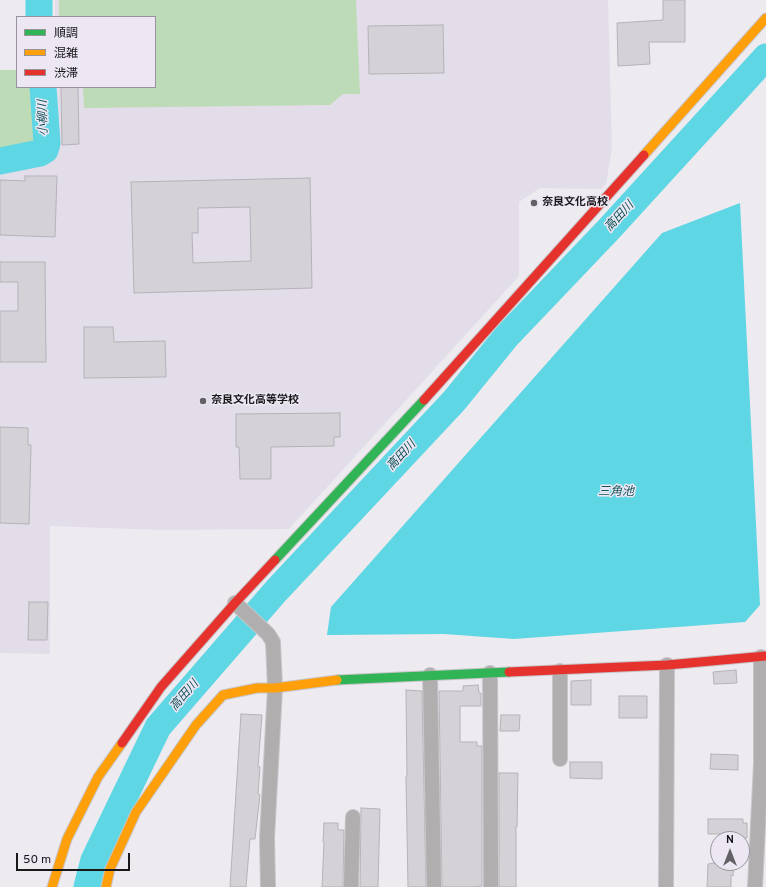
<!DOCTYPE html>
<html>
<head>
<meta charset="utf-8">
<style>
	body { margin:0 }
	#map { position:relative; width:766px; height:887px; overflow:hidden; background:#edeaf0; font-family:Overpass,"Noto Sans JP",sans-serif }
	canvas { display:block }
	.legend { position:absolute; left:16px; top:16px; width:140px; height:72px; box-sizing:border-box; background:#ede7f3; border:1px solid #98949c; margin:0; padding:5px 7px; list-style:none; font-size:12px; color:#18171a }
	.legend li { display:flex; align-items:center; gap:8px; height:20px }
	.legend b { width:20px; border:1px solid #98949c }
	.north { position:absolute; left:710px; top:831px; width:40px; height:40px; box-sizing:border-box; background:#ede7f3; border:1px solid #98949c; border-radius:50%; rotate:0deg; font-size:11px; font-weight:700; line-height:16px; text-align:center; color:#18171a }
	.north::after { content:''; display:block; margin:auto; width:14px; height:18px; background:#636165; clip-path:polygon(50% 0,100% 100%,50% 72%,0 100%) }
	.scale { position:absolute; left:16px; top:853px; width:114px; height:18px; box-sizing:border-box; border:2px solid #18171a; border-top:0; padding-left:5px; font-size:12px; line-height:14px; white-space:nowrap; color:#18171a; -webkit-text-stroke:3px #ede7f3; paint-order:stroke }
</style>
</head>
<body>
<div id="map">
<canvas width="766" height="887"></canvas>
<ul class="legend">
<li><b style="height:5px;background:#30b455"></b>順調</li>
<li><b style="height:5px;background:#ff9f0a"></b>混雑</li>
<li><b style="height:5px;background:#e5322d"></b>渋滞</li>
</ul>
<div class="north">N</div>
<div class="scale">50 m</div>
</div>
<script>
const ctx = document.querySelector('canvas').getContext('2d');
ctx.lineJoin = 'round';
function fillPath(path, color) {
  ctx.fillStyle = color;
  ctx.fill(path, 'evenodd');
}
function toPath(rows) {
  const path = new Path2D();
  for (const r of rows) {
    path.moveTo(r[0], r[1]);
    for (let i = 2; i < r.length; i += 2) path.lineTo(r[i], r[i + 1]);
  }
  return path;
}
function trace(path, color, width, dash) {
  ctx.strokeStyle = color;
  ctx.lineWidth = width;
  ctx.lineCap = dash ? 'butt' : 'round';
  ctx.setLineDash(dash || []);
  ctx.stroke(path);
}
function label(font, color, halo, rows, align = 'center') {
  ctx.font = font + ' Overpass,"Noto Sans JP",sans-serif';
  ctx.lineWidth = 3;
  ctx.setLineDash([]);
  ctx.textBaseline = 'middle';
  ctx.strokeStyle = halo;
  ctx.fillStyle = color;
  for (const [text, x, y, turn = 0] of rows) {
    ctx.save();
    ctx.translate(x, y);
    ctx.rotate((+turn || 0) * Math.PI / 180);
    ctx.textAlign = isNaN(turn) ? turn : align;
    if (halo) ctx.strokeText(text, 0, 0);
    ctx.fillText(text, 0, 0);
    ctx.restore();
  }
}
fillPath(toPath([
	[55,0,608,0,612,148,606,184,601,189,540,188,519,202,519,276,289,529,161,530,50,526,50,654,0,653,0,168,38,165,51,159,58,147,57,87,155,87,155,17,55,17]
]), '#e3ddea');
fillPath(toPath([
	[59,0,356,0,360,94,343,94,330,105,84,108,83,87,155,87,155,17,59,17],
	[0,70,17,70,17,87,38,87,41,145,35,150,0,155]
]), '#bedbb7');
fillPath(toPath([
	[740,203,760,605,745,622,514,639,444,634,327,635,331,607,662,233]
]), '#5ed6e3');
trace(toPath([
	[39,17,39,0],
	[0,161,40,153,45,150,47,143,43,87],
	[87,887,94,860,158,727,276,591,454,401,506,337,609,229,766,57]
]), '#5ed6e3', 27);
const building = toPath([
	[663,0,685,0,685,42,649,42,650,64,618,66,617,23,663,20,663,0],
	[443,25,444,73,369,74,368,26,443,25],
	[61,87,78,87,79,144,62,145,61,87],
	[25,176,57,176,55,237,0,235,0,180,25,181,25,176],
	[310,178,312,288,134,293,131,182,310,178],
	[250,207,251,261,193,263,192,233,198,233,198,208,250,207],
	[0,262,45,262,46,362,0,362,0,311,18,311,18,282,0,282,0,262],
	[84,327,113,327,114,342,165,341,166,377,84,378,84,327],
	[340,413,340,437,334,437,334,446,271,447,271,479,240,479,239,447,236,447,236,414,340,413],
	[0,427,28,428,28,445,31,445,29,524,0,523,0,427],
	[29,602,48,602,47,640,28,640,29,602],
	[736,670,737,683,714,684,713,672,736,670],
	[591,680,591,705,571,705,571,681,591,680],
	[478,685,479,693,481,693,481,706,460,706,460,742,477,742,477,746,482,746,482,886,472,887,442,887,439,691,463,691,463,686,478,685],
	[406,690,422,691,426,887,408,887,406,776,407,776,406,690],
	[619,696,647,696,647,718,619,718,619,696],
	[241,714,262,715,258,767,260,767,258,794,260,795,255,839,250,839,246,887,230,887,241,714],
	[501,715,520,715,519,731,500,731,501,715],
	[711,754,738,755,738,770,710,769,711,754],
	[570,762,602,762,602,779,570,778,570,762],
	[499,773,518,773,517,827,516,827,516,887,500,887,499,885,499,773],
	[361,808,380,809,378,887,360,887,361,808],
	[708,819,743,819,743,823,747,823,747,838,733,838,733,834,708,834,708,819],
	[324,823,338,823,338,830,344,830,343,887,322,887,324,842,323,842,324,823],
	[714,863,734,863,733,876,731,875,731,887,707,887,708,864,714,863]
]);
fillPath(building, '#d4d2d6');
trace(building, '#b5b3b8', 1);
const street = toPath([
	[235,603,268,634,273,642,275,688,267,838,268,887],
	[560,671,560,759],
	[490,673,491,887],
	[430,675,434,887],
	[351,887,353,817],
	[666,887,667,665],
	[755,887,761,764,761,657]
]);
const fast = toPath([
	[275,560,424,400],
	[337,680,509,672]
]);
const slow = toPath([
	[644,155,766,18],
	[52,887,67,839,98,777,122,743],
	[106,887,110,869,136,812,196,725,223,695,257,688,275,688,337,680]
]);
const jam = toPath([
	[424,400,644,155],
	[509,672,667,665,766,656],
	[122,743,161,687,235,603,275,560]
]);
trace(street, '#c7c5c9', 16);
trace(fast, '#c7c5c9', 11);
trace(slow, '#c7c5c9', 11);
trace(jam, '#c7c5c9', 11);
trace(street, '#b0aeae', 14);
trace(fast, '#30b455', 9);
trace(slow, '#ff9f0a', 9);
trace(jam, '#e5322d', 9);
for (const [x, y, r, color] of [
	[534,203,4,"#636165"],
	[203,401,4,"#636165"]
]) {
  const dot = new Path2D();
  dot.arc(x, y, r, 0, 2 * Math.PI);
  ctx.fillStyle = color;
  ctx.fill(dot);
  trace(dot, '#ede7f3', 1.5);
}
label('bold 11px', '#18171a', '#ede7f3', [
	["奈良文化高校",542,203],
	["奈良文化高等学校",211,401]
], 'left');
label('italic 12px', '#11535a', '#ede7f3', [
	["小柳川",44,118,-91],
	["高田川",620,217,-47],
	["高田川",402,456,-47],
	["三角池",616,493],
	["高田川",185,696,-49]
]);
</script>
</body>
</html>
